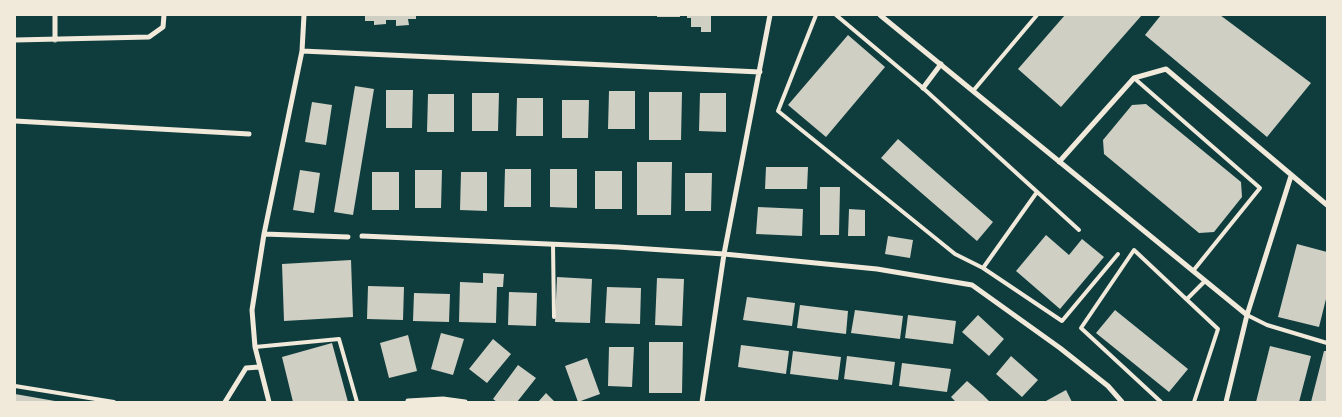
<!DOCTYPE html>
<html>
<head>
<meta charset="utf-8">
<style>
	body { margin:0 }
	#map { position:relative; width:1342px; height:417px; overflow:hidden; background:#0f3d3e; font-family:"Exo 2",sans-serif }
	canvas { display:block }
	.frame { position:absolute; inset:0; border:16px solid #f1e9da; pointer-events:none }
</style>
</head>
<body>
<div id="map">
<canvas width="1342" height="417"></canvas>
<div class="frame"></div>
</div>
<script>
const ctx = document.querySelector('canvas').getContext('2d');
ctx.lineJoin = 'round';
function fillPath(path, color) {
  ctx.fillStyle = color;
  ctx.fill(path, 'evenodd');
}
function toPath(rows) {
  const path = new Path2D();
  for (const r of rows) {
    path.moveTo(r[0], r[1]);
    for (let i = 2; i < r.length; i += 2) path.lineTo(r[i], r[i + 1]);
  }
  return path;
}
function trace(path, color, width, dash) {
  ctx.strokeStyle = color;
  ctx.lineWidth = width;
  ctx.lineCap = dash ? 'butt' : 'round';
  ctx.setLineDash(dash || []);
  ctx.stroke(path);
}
fillPath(toPath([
	[365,15,416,15,416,19,408,19,409,25,396,26,396,20,386,20,386,24,374,25,374,21,365,21],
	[657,15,680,15,680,17,657,17],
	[687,15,711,15,711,32,701,32,701,27,691,27,691,18,687,18],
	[1065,15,1142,15,1061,107,1018,69],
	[1161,15,1220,15,1311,83,1267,137,1145,35],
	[848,35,885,67,826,137,788,105],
	[355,86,374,89,353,215,334,212],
	[386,90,413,90,412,128,386,128],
	[609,91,635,91,635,129,608,129],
	[649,92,682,92,681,140,649,140],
	[472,93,499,93,498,131,472,131],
	[700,93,726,93,726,132,699,131],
	[428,94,454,94,454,132,427,132],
	[517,98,543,98,543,136,516,136],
	[562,100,589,100,588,138,562,138],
	[312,102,332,105,326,145,305,142],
	[1146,104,1241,182,1242,197,1214,232,1199,233,1104,154,1103,140,1132,105],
	[898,139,993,222,977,241,881,158],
	[637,162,672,162,671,215,637,215],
	[766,167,808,167,807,189,765,189],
	[505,169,531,169,531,207,504,207],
	[550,169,577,169,577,208,550,207],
	[300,170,320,173,314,213,293,210],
	[415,170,442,170,441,208,415,208],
	[595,171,622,171,622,209,595,209],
	[372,172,399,172,399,210,372,210],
	[461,172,487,172,487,211,460,210],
	[685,173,712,173,711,211,685,211],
	[820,187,840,187,839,235,820,235],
	[758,207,803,209,802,236,756,234],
	[849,209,865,210,865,236,848,236],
	[1046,235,1069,255,1082,239,1104,257,1060,309,1016,271],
	[888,236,913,240,910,258,885,254],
	[1297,244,1327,252,1327,295,1319,327,1278,317],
	[351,260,353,317,284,321,282,264],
	[483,273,504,274,503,287,497,287,496,323,459,322,460,282,483,283],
	[557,277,592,279,590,323,555,322],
	[657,278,684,279,682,326,655,325],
	[368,286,404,287,403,320,367,319],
	[607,287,641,288,640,324,605,323],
	[509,292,537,293,536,326,508,325],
	[414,293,450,294,449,322,413,321],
	[747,297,795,303,792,326,743,320],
	[800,305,848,311,846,334,797,328],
	[855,310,903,316,900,339,851,333],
	[1115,310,1188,369,1169,392,1096,333],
	[908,315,956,321,953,344,905,338],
	[978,315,1004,339,989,356,962,332],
	[441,333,464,339,453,375,431,369],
	[408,335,417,371,389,378,380,343],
	[493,339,511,354,487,383,469,369],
	[649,342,683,342,682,393,649,393],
	[332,343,348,402,293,402,282,357],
	[741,345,789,351,786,374,738,367],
	[1270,346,1311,356,1299,402,1256,402],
	[609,347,634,347,632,387,608,386],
	[793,351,841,357,838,380,790,374],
	[1324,351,1327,351,1327,402,1311,402],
	[847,356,895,362,892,385,844,379],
	[1011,356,1038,380,1022,397,996,374],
	[587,358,600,394,578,402,565,366],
	[902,363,951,369,947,392,899,386],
	[518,365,536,378,517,402,497,402,493,399],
	[967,381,983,395,990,402,956,402,951,397],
	[1066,390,1072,402,1046,402,1046,401],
	[546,393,555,402,538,402],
	[15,394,55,401,55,402,15,402]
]), '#cfcfc3');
trace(toPath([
	[816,15,778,111,955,254,983,268,1062,321,1118,254],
	[836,15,923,88,1079,230],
	[1134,78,1260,188,1193,271],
	[973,91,1037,15],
	[553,244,554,317],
	[983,268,1037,192],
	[1187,299,1205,281],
	[1247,315,1267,325,1327,343],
	[255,347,339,339,357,402],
	[15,386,114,402],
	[1161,402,1081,328,1134,250,1218,329,1194,402]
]), '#f1e9da', 4);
trace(toPath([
	[880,15,1247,315],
	[15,40,149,37,163,27,164,15],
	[55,40,55,15],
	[302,51,760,72],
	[923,88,941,64],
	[15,121,249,134],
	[1059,162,1134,78,1166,69,1327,205],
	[264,234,348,237],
	[362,236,618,247,724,254,877,269,972,285,1060,348,1108,386,1122,402],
	[408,401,443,399,465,402],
	[225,402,246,368,259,367],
	[269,402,255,347,252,310,264,234,302,51,304,15],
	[702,402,724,254,770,15],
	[1226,402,1247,315,1291,176]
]), '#f1e9da', 5);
</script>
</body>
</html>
